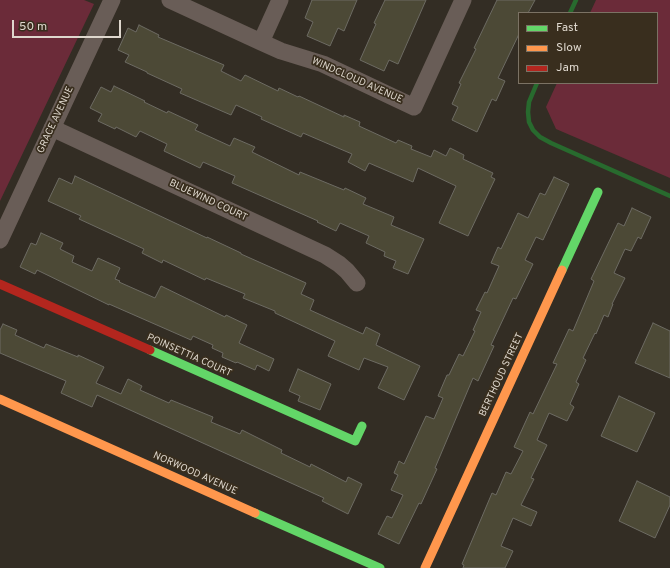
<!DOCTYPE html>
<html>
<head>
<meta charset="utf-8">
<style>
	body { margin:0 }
	#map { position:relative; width:670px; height:568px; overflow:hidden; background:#332d24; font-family:Overpass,sans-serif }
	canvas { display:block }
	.legend { position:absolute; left:518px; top:12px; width:140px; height:72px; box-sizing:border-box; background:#392e1e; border:1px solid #7b7264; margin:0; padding:5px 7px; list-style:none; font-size:12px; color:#ded7cd }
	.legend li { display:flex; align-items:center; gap:8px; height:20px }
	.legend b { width:20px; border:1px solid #7b7264 }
	.scale { position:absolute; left:12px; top:20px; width:109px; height:18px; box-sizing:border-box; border:2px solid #ded7cd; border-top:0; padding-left:5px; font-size:12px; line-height:14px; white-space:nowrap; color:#ded7cd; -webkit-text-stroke:3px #392e1e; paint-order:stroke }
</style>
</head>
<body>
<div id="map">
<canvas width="670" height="568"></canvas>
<ul class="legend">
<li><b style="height:5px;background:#63d668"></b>Fast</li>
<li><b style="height:5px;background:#ff974d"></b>Slow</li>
<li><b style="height:5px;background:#b3261e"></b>Jam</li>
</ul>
<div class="scale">50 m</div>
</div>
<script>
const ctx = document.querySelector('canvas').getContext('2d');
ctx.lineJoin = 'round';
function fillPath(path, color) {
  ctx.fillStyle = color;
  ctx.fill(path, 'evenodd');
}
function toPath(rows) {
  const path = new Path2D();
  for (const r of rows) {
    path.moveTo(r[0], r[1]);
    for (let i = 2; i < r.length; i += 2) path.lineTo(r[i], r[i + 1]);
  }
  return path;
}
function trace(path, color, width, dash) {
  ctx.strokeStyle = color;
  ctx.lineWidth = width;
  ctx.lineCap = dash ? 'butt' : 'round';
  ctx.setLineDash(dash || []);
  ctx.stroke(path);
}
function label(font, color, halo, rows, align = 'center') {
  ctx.font = font + ' Overpass,sans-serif';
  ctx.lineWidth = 3.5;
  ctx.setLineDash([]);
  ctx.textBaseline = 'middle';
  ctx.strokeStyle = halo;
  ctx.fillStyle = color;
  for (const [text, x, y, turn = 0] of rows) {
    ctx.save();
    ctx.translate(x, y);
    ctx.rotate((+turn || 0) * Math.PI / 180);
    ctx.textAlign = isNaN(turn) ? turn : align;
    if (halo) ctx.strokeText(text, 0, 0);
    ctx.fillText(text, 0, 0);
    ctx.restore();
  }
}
fillPath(toPath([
	[0,0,84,0,94,4,0,201],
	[596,0,670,0,670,178,556,129,546,107,557,83,657,83,657,13,590,13]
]), '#6b2b39');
trace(toPath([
	[570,13,576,0],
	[537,83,529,102,528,112,529,122,533,130,540,137,551,143,670,196]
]), '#286a2e', 4.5);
const building = toPath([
	[312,0,357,0,344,31,338,28,330,46,307,36,313,22,305,18,312,0],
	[385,0,426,0,398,64,389,60,384,71,360,60,376,24,374,23,385,0],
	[497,0,535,0,528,13,519,13,519,34,498,78,505,81,496,101,492,99,477,132,452,120,458,107,452,104,461,84,459,83,476,49,474,48,497,0],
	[139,25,159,35,158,37,224,65,221,71,241,81,245,75,278,91,279,88,298,97,299,96,344,117,344,115,360,122,359,126,396,143,398,140,412,146,411,149,431,157,434,150,446,156,450,148,464,155,463,159,493,173,491,177,495,179,468,236,439,223,456,186,418,168,413,182,369,163,365,171,348,162,352,154,303,133,301,137,261,119,262,117,236,105,231,115,180,93,182,89,147,73,147,72,125,62,129,55,118,50,128,28,136,32,139,25],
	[114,86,145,101,144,102,167,113,168,111,198,125,195,130,230,146,234,138,255,147,252,152,299,175,300,172,344,190,345,188,366,198,363,204,394,217,391,225,424,239,408,274,393,268,396,261,384,256,385,252,366,243,369,236,340,223,336,231,317,222,318,221,232,183,235,176,203,162,200,168,164,151,167,144,140,131,136,137,116,127,115,129,98,121,102,114,90,108,101,87,111,92,114,86],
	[75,176,207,238,207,237,241,253,241,254,306,283,301,294,314,300,310,310,363,334,366,327,380,334,376,345,420,366,404,400,378,388,388,367,364,358,359,370,328,356,335,341,275,313,275,311,243,298,245,294,206,278,205,280,163,260,162,263,142,253,144,249,79,219,81,216,48,201,59,178,72,184,75,176],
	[554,177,569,184,543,240,536,237,525,260,533,264,516,299,513,298,491,345,494,346,478,381,473,378,435,468,437,469,421,504,419,503,399,544,378,534,387,516,392,518,403,495,391,490,398,475,394,473,399,461,404,464,426,416,434,419,443,398,438,396,447,375,449,375,459,354,463,356,475,331,473,330,481,312,476,310,485,292,487,293,499,266,491,263,498,247,501,249,518,213,528,218,540,193,545,195,554,177],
	[632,208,651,217,641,239,638,237,631,251,625,249,614,273,625,278,612,304,613,304,608,317,604,315,596,334,595,333,583,358,586,360,576,382,579,384,570,404,574,407,567,421,549,413,537,440,547,445,531,478,534,479,521,505,537,512,531,526,513,518,501,546,513,551,505,568,463,568,464,565,462,564,492,493,496,495,506,472,511,474,523,451,514,447,530,412,533,414,557,364,553,363,569,329,573,331,594,281,591,279,618,223,624,226,632,208],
	[41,233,63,243,60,249,74,256,72,262,92,271,98,258,120,268,115,279,120,281,119,282,155,298,161,286,225,317,226,315,247,325,239,343,274,359,269,371,257,365,255,370,237,362,236,363,222,357,223,353,212,348,213,345,193,336,191,340,109,304,109,305,37,270,35,274,20,267,31,243,36,245,41,233],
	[653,323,670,331,670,378,635,363,653,323],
	[3,324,17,330,15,335,44,348,46,344,78,357,78,355,104,367,96,383,121,394,128,379,142,386,140,390,169,403,171,400,213,417,211,422,240,434,242,430,282,450,281,453,310,467,311,464,346,482,348,477,362,484,348,514,322,501,324,498,97,395,92,407,61,393,66,381,0,353,0,330,3,324],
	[298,369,331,384,320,410,298,401,300,396,289,391,298,369],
	[619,396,655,413,637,452,601,436,619,396],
	[637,481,670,497,670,505,655,538,619,521,637,481]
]);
fillPath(building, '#4c4936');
trace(building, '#6d6b63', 1);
trace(toPath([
	[170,0,261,42,281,51,323,64,414,107,463,0],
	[261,42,280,0],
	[52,128,325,255,339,264,347,271,357,283],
	[0,240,112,0]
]), '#695d57', 17);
trace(toPath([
	[562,270,598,192],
	[150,350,355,441,362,426],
	[255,513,380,568]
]), '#63d668', 9);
trace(toPath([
	[0,399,255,513],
	[425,568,562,270]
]), '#ff974d', 9);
trace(toPath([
	[0,284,150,350]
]), '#b3261e', 9);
label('10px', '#ded7cd', '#392e1e', [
	["WINDCLOUD AVENUE",357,81,24],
	["GRACE AVENUE",56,120,-65],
	["BLUEWIND COURT",208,201,25],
	["POINSETTIA COURT",189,356,24],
	["BERTHOUD STREET",502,375,-65],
	["NORWOOD AVENUE",195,474,24]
]);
</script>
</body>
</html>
